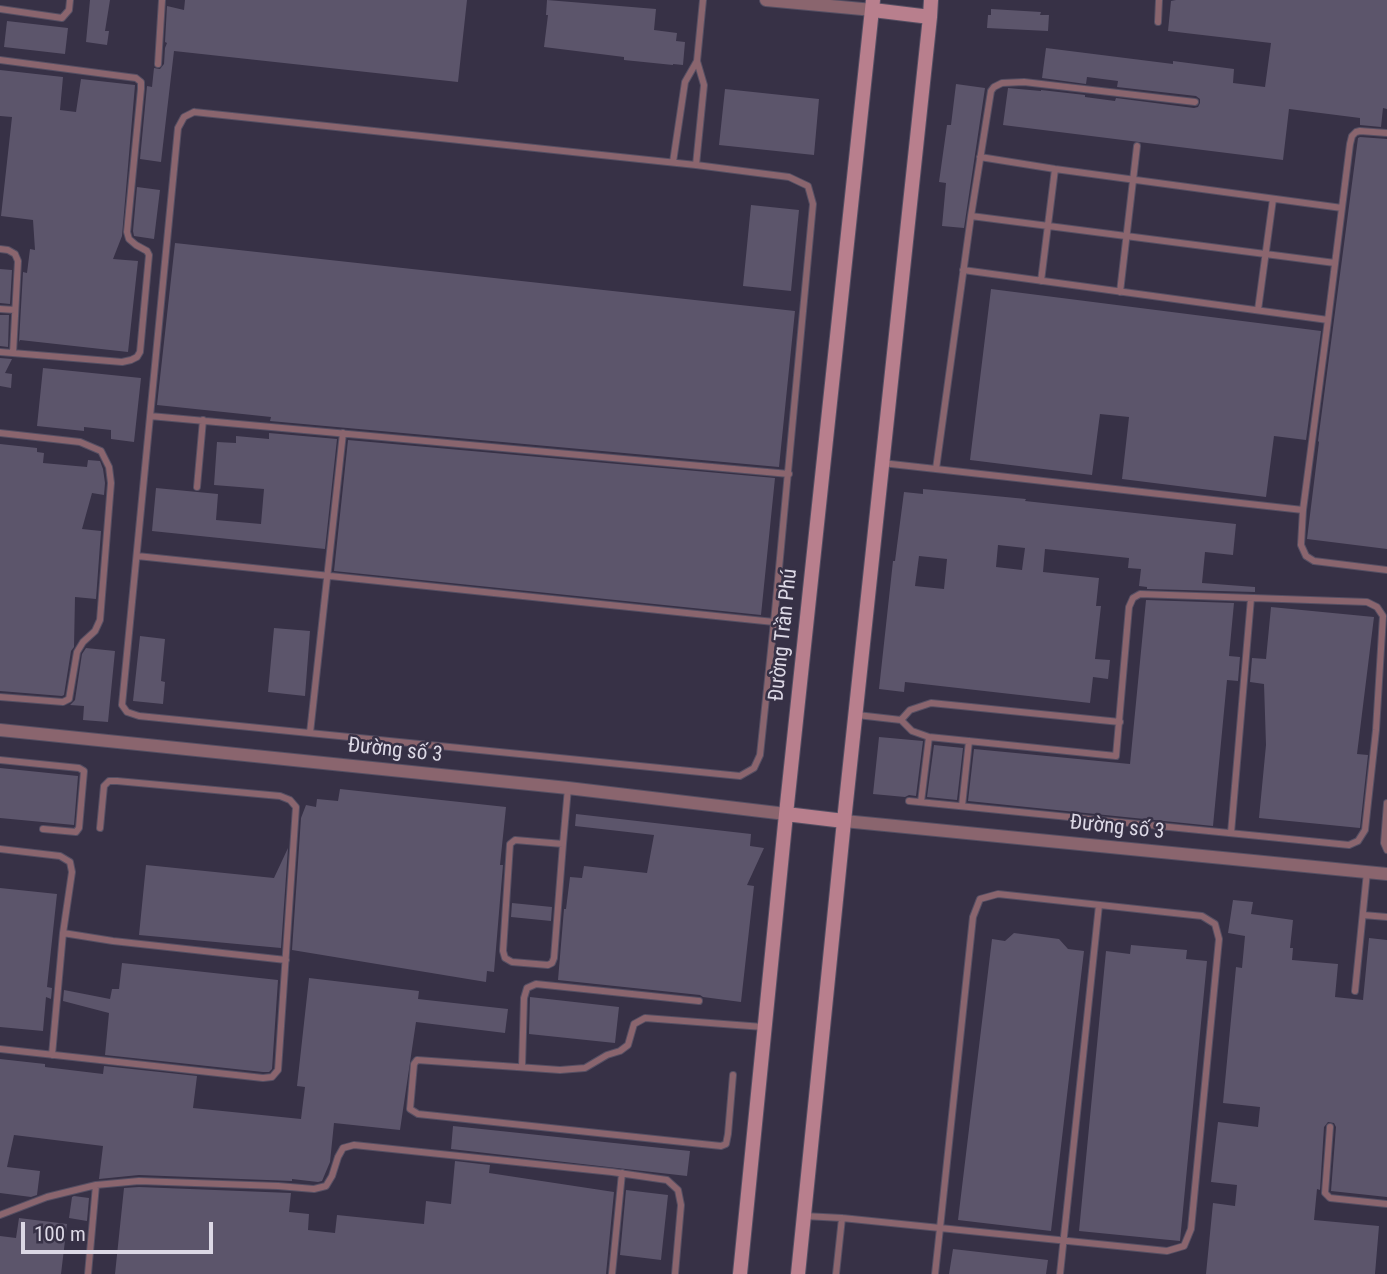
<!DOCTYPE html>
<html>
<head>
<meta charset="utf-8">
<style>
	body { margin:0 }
	#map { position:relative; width:1387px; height:1274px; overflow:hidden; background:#373146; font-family:"Roboto Condensed",sans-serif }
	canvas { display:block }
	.scale { position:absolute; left:21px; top:1222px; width:192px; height:32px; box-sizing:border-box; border:4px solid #dcd8e5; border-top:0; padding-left:9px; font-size:21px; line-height:24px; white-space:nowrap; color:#dcd8e5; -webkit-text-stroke:5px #373146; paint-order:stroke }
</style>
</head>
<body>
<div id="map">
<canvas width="1387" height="1274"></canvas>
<div class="scale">100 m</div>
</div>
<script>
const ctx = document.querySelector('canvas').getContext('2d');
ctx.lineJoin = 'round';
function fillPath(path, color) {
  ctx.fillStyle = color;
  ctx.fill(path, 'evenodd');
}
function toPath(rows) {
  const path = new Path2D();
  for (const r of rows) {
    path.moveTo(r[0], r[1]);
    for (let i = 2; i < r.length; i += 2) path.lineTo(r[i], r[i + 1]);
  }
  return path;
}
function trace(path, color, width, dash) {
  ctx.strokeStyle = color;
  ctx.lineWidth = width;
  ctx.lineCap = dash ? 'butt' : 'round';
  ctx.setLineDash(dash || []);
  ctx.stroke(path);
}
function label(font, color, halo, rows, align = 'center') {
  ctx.font = font + ' "Roboto Condensed",sans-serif';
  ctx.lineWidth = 5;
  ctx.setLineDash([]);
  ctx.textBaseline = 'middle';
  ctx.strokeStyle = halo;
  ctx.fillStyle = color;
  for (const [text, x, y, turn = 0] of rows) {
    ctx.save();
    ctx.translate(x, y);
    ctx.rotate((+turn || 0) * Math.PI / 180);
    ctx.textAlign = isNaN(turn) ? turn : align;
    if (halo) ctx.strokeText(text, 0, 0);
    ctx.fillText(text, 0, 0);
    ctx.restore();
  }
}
fillPath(toPath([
	[90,0,110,0,105,31,109,31,107,45,86,42],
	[185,0,467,0,458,82,174,51,161,162,140,159,147,86,152,87,154,68,160,69,164,64,165,48,167,43,165,42,167,6,184,10],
	[547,0,656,9,654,30,677,33,676,41,685,42,683,65,673,64,673,65,624,60,624,57,544,47,548,15,546,15],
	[1176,0,1387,0,1387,109,1383,108,1381,127,1360,125,1360,118,1289,109,1283,160,1003,125,1008,88,1041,91,1041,90,1085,95,1085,97,1115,101,1116,98,1194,108,1198,107,1200,103,1200,99,1196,96,1117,87,1118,81,1087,77,1086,84,1042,78,1046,48,1173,64,1173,61,1234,69,1233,83,1265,87,1271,43,1168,31,1171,1],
	[991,9,1041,12,1040,15,1049,15,1048,31,987,28,988,15,991,15],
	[7,21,68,28,65,54,4,47],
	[0,70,63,77,60,110,76,112,81,79,135,85,122,236,113,259,138,261,128,352,20,340,19,342,23,272,27,273,30,249,35,250,33,220,1,216,12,117,0,116],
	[956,84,985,88,964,228,942,226,946,183,939,182,947,125,951,125],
	[725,89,819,99,814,155,719,145],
	[1360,137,1387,139,1387,549,1307,539,1319,442,1318,441,1358,138],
	[137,187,160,190,154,239,134,236,133,231],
	[751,205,799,210,791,291,743,286],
	[175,243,795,311,779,467,270,421,271,417,157,405],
	[0,269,12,270,10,304,0,303],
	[991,289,1321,331,1306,440,1274,436,1266,497,1122,479,1129,417,1100,414,1092,475,970,460],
	[0,315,9,315,8,347,0,346],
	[0,358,12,359,5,373,12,374,11,388,0,386],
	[43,368,141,378,134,442,111,439,111,430,84,427,84,431,37,426],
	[269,433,337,439,325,549,152,531,156,488,218,494,216,520,261,524,264,489,214,485,217,442,236,443,236,436,269,439],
	[348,440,775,478,761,615,334,571],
	[0,444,37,448,37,452,44,453,43,463,87,467,88,460,100,461,103,469,105,483,104,495,92,493,82,529,101,531,96,599,75,597,74,647,71,651,64,695,62,696,0,691],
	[923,489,1026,499,1025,501,1236,524,1233,555,1205,552,1202,583,1255,587,1255,592,1147,589,1147,587,1139,586,1141,569,1128,568,1129,558,1045,549,1043,572,1099,578,1096,606,1101,606,1095,659,1110,660,1108,679,1093,677,1090,703,905,682,904,692,879,689,893,561,895,561,904,492,923,494],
	[998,545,1025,548,1022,570,996,567],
	[919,556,947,559,944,589,915,586],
	[1146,600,1234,603,1229,656,1240,657,1238,681,1227,680,1213,826,968,801,974,749,1130,764],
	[1271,607,1374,617,1357,754,1368,755,1360,828,1259,818,1266,745,1264,684,1250,682,1252,658,1266,659],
	[274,628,310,631,305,696,268,692],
	[140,636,165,639,161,681,165,682,163,704,133,701],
	[86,648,115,651,108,722,83,720,84,706,70,705,75,700,82,654],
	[879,737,923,741,916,796,909,795,905,797,873,794],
	[934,745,963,748,957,800,927,797],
	[0,768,78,776,74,825,0,818],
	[340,789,506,807,500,865,503,865,494,972,487,971,486,982,292,950,301,818,306,805,316,807,317,799,338,801],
	[576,814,751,834,750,846,764,848,747,885,754,886,741,1002,703,997,700,995,558,980,564,909,566,909,570,877,582,878,584,866,647,873,654,835,575,826],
	[288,848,281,948,139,935,146,865,274,878],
	[0,888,57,894,47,987,52,988,51,999,46,997,43,1031,0,1027],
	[1233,900,1253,902,1251,914,1293,920,1290,948,1293,948,1292,960,1338,964,1335,997,1363,1000,1369,938,1387,940,1387,1197,1331,1191,1336,1127,1334,1123,1328,1122,1324,1127,1320,1190,1317,1189,1314,1220,1379,1226,1375,1274,1206,1274,1213,1203,1235,1206,1237,1185,1211,1182,1218,1122,1258,1127,1260,1107,1223,1103,1236,967,1242,968,1245,936,1228,933],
	[512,903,552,907,551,921,511,917],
	[1014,933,1059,939,1068,949,1084,951,1051,1231,958,1220,992,939,1005,941],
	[1131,945,1187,950,1186,959,1207,961,1180,1241,1079,1231,1106,951,1130,954],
	[122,963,278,980,272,1069,269,1072,263,1072,105,1055,109,1013,63,1001,64,990,110,999,112,989,119,989],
	[309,978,419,991,418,999,508,1009,505,1033,416,1022,400,1130,334,1123,330,1162,322,1181,318,1182,292,1179,292,1181,139,1175,99,1179,103,1146,14,1135,7,1167,40,1171,37,1195,31,1197,0,1193,0,1059,45,1064,45,1067,103,1074,104,1066,197,1076,193,1108,301,1119,305,1087,297,1086],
	[530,997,619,1007,615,1043,529,1034],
	[453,1126,690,1151,687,1176,451,1149],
	[455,1161,490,1165,489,1173,614,1192,606,1274,115,1274,124,1188,139,1187,291,1193,289,1212,309,1214,308,1230,335,1233,337,1215,424,1224,426,1201,451,1204],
	[626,1190,668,1195,661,1260,620,1255],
	[74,1196,89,1198,87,1221,69,1218,72,1197],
	[19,1218,67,1224,61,1274,0,1274,0,1236,16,1238],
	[953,1249,1048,1260,1046,1274,949,1274]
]), '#5c556b');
const service = toPath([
	[0,9,62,18,69,10,70,0],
	[1158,22,1159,0],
	[0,60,136,78,141,82,141,89,127,232,129,239,136,245,147,251,149,255,140,352,137,357,131,360,122,362,0,352],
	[158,64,162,0],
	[194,112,696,165,789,177,808,186,813,204,774,622,760,755,754,768,740,776,139,716,127,712,122,705,178,128,184,117,194,112],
	[980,157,1055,169,1342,208],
	[673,162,685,82,697,61],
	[696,165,704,85,697,61,703,0],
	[971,216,1335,263],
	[0,249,8,250,15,254,18,261,13,353],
	[963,270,1328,320],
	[1041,281,1055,169],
	[1120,292,1137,146],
	[0,309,15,310],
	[1258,310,1273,199],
	[150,416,789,474],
	[0,433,80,442,101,451,109,467,111,483,100,620,95,631,83,642,77,652,69,699,63,702,0,697],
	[882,463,1303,510,1328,320,1350,144,1352,136,1356,132,1360,131,1387,133],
	[936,469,971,216,991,91,994,87,1002,83,1024,82,1195,102],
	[197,487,203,420],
	[1303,510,1301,545,1306,556,1314,561,1387,570],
	[137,556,774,622],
	[857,715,901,720,910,710,931,703,1120,722],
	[901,720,912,731,929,737,1116,756,1129,607,1133,598,1140,594,1367,602,1377,607,1383,616,1376,730,1365,830,1358,841,1349,845,909,801],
	[310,733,343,433],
	[0,760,79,768,84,771,79,828,76,832,43,829],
	[921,802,929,737],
	[1387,803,1384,843,1387,850],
	[962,806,969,741],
	[1231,833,1251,598],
	[563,844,515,840,510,844,503,951,505,958,512,962,548,965,552,963,554,958,563,844,568,788],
	[0,849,60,856,70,862,72,872,63,933,113,941,286,960],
	[1363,915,1387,917],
	[1355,991,1367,872],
	[0,1049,263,1078,272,1077,278,1070,296,807,290,800,280,796,117,781,109,781,104,786,100,828],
	[52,1055,63,933],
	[522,1067,524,998,527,988,536,984,699,1001],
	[733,1075,728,1134,726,1144,721,1146,418,1114,410,1109,414,1064,417,1060,560,1070,585,1068,607,1055,620,1051,628,1045,634,1024,645,1018,763,1027],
	[1330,1127,1325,1193,1330,1198,1387,1204],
	[0,1215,47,1197,96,1185],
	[804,1216,842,1218,940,1228,1167,1251,1184,1246,1191,1229,1219,939,1215,924,1202,916,998,894,980,899,973,917,940,1228,935,1274],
	[88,1274,96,1185,139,1181,278,1186,314,1189,326,1186,332,1176,338,1157,343,1148,354,1145,612,1172,667,1180,678,1190,681,1205,675,1274],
	[612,1274,622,1173],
	[836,1274,842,1218],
	[1060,1274,1099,905]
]);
const minor = toPath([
	[766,0,873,10],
	[0,730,568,788,786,814],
	[844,821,1387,874]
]);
const secondary = toPath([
	[873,10,930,17],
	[786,814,844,821],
	[740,1274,786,814,873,0],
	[798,1274,844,821,930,17,931,0]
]);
trace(service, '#554f63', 8);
trace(minor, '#554f63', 14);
trace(secondary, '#554f63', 16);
trace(service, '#8a656e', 6);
trace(minor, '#8a656e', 12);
trace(secondary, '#b87f8d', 14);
label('21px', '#dcd8e5', '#373146', [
	["Đường Trần Phú",784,635,-84],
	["Đường số 3",395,751,6],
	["Đường số 3",1117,828,6]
]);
</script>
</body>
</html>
